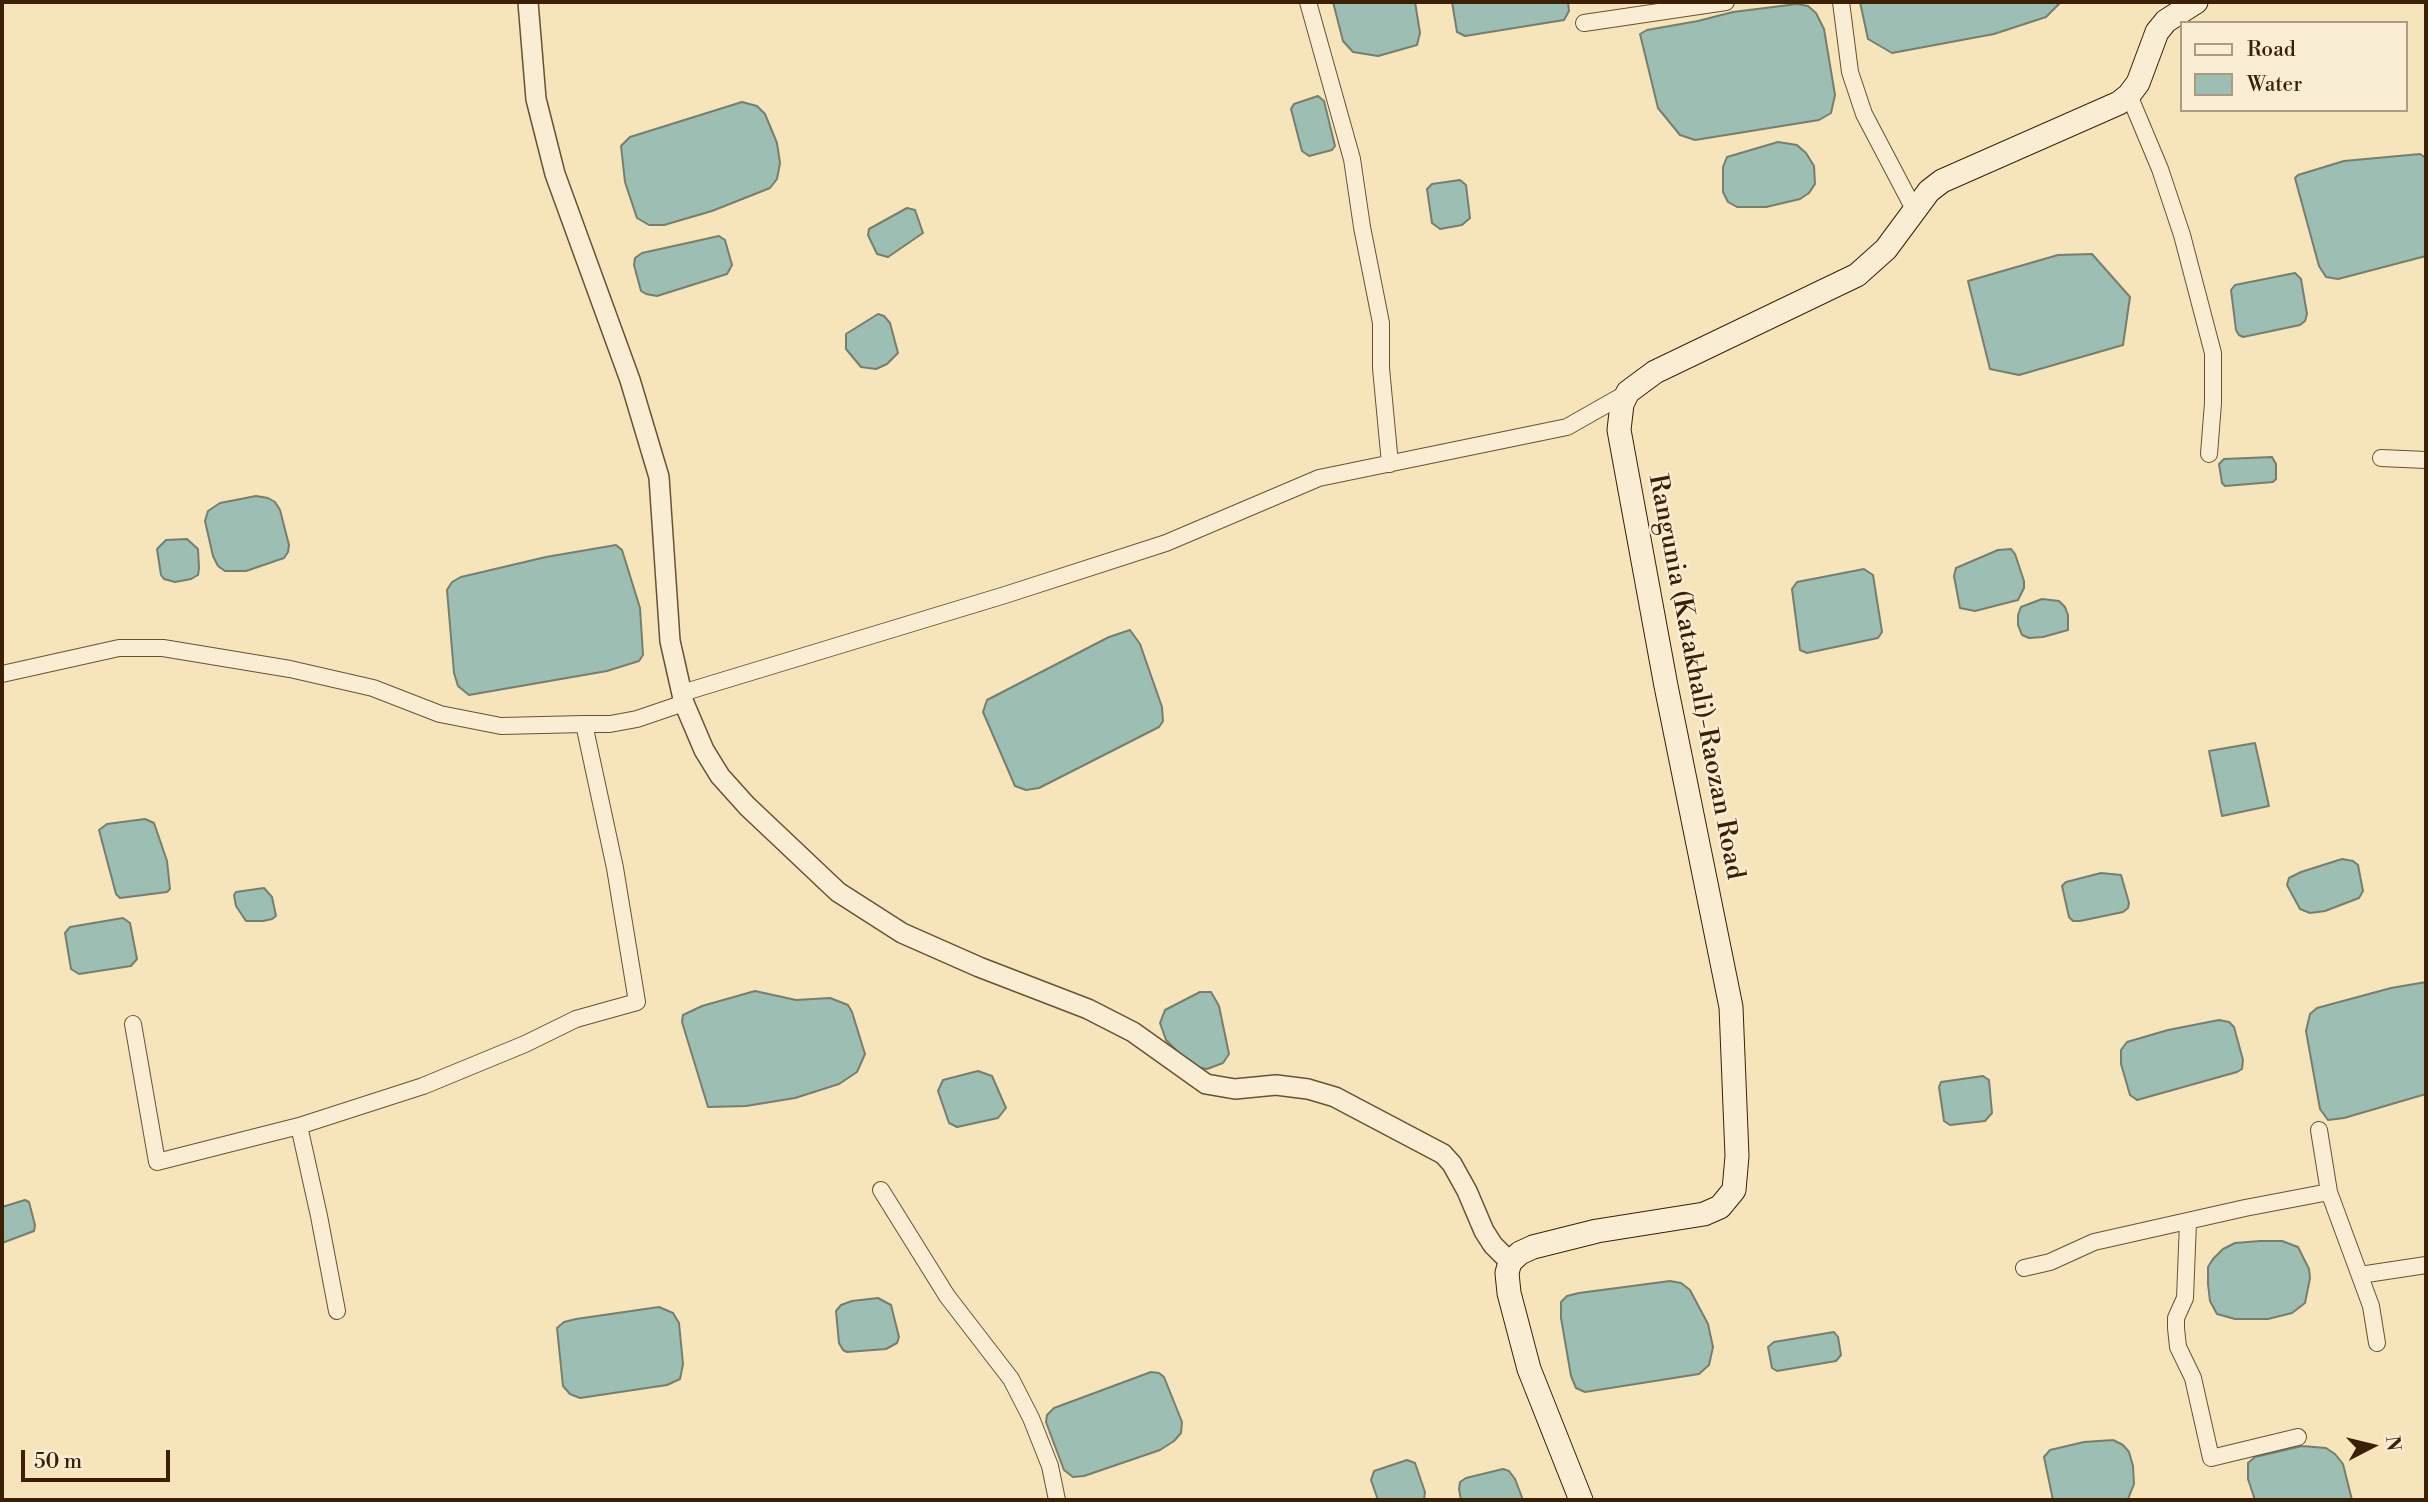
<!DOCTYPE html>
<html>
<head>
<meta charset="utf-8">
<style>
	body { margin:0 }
	#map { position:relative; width:2428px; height:1502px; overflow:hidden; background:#f6e4bb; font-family:"Libre Bodoni",serif }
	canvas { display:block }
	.frame { position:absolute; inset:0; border:4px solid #3c2006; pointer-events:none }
	.legend { position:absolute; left:2180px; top:21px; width:228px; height:91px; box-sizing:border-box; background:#f9edd3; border:2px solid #ad9b81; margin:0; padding:9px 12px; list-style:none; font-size:21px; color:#3c2006 }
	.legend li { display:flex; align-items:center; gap:14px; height:35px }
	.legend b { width:35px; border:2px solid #ad9b81 }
	.north { position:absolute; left:2337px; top:1411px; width:70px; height:70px; -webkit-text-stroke:5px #f9edd3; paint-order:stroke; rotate:83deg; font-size:19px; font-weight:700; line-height:28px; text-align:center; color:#3c2006 }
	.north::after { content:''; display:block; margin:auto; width:24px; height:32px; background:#3c2006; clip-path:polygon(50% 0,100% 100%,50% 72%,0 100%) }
	.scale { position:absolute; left:21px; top:1450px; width:149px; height:32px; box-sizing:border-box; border:4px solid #3c2006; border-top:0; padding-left:9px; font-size:21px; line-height:24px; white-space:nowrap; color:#3c2006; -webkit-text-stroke:5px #f9edd3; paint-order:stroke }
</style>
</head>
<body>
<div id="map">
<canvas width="2428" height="1502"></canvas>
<div class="frame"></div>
<ul class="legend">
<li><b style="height:9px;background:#f9edd3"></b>Road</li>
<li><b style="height:19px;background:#9dbeb3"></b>Water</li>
</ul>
<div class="north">N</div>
<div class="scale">50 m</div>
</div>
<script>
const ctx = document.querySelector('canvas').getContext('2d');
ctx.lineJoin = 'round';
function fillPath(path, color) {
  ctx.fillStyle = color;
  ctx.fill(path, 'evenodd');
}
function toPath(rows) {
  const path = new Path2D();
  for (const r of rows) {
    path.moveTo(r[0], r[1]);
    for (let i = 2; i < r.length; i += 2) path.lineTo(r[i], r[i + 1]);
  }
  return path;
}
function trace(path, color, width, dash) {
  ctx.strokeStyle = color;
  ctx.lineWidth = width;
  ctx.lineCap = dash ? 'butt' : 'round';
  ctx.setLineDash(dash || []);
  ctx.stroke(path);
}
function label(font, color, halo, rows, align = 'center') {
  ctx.font = font + ' "Libre Bodoni",serif';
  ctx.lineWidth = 5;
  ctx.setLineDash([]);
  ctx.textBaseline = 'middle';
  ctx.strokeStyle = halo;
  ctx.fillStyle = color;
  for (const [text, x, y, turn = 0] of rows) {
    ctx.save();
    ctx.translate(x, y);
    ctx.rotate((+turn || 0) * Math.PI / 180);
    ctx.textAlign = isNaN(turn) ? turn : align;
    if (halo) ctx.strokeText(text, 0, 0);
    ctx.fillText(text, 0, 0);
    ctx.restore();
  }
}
const water = toPath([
	[1333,2,1415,2,1420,33,1417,45,1378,56,1353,52,1343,41,1333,2],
	[1452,2,1568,2,1569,11,1564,20,1465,36,1457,32,1452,2],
	[1860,2,2059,2,2059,4,2046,17,1994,34,1892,53,1868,39,1860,2],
	[1797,4,1808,6,1816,13,1824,29,1835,95,1831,113,1819,120,1695,140,1680,135,1658,108,1640,34,1647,30,1698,21,1733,12,1797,4],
	[1318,96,1324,101,1335,146,1332,150,1309,156,1302,151,1291,109,1294,104,1318,96],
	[742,102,757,106,765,114,777,143,780,163,777,179,770,188,712,211,664,225,649,225,637,218,625,182,621,146,630,137,742,102],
	[1778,142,1797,145,1806,153,1814,166,1815,184,1809,193,1800,199,1766,207,1737,207,1728,202,1723,192,1723,167,1727,157,1778,142],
	[2420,154,2426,158,2426,256,2338,279,2326,277,2319,266,2295,178,2298,175,2344,161,2420,154],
	[1460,180,1466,185,1470,218,1462,225,1440,229,1432,223,1427,189,1432,184,1460,180],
	[907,208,915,210,923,233,888,257,877,254,868,235,869,229,907,208],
	[719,236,725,240,732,265,727,274,657,296,646,294,641,291,634,265,635,258,642,253,719,236],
	[2092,254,2130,297,2123,345,2019,375,1990,369,1968,281,2058,255,2092,254],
	[2295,273,2301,279,2307,314,2305,321,2300,325,2243,337,2239,335,2236,330,2231,290,2235,285,2295,273],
	[878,314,884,316,890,323,898,353,887,364,876,369,861,367,846,349,846,334,878,314],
	[2272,457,2276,464,2276,479,2273,482,2225,486,2222,483,2219,464,2224,459,2272,457],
	[256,496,268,498,275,502,280,510,289,545,288,552,284,558,246,571,225,571,218,566,213,556,205,521,208,511,220,503,256,496],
	[187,539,198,549,199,568,198,575,191,579,175,582,164,579,161,575,157,549,166,540,187,539],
	[616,545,622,550,640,608,643,655,639,661,607,671,469,695,458,686,454,673,447,590,452,582,461,577,546,557,616,545],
	[2011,549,2015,554,2024,581,2024,588,2018,600,1975,611,1960,608,1954,576,1956,568,1998,550,2011,549],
	[1864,569,1873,575,1882,632,1878,638,1807,653,1800,650,1792,589,1797,582,1864,569],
	[2042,599,2059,601,2065,607,2068,615,2068,630,2043,637,2029,638,2022,635,2018,625,2018,615,2021,607,2042,599],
	[1130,630,1140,644,1162,707,1163,721,1159,727,1039,788,1026,790,1015,786,983,712,987,700,1109,637,1130,630],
	[2255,743,2269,806,2222,816,2209,751,2255,743],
	[145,819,154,823,167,861,170,889,167,892,120,898,116,894,99,830,107,824,145,819],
	[2342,859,2353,861,2358,865,2363,891,2359,898,2325,911,2310,913,2300,909,2287,885,2289,878,2301,872,2342,859],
	[2101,873,2121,875,2129,903,2128,908,2123,912,2080,921,2073,921,2069,917,2062,886,2066,882,2101,873],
	[264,888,272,897,276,916,272,919,263,921,246,921,236,906,234,895,236,892,264,888],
	[123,918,130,923,137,959,131,966,79,974,71,969,65,933,70,927,123,918],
	[2426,982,2426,1094,2344,1118,2328,1120,2320,1109,2306,1031,2310,1014,2317,1008,2391,988,2426,982],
	[755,991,796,1000,830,998,848,1005,852,1012,865,1054,857,1072,839,1084,795,1098,746,1106,708,1107,682,1022,683,1015,702,1006,755,991],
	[1200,992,1211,992,1219,1006,1229,1054,1223,1063,1207,1069,1192,1066,1166,1040,1160,1023,1165,1010,1200,992],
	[2219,1020,2229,1022,2234,1027,2243,1060,2242,1069,2237,1072,2137,1100,2130,1095,2121,1064,2121,1050,2127,1042,2168,1030,2219,1020],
	[978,1071,992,1076,1006,1108,998,1118,957,1127,949,1123,938,1091,943,1080,978,1071],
	[1983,1076,1989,1080,1992,1113,1985,1121,1950,1125,1944,1121,1939,1087,1941,1082,1983,1076],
	[25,1200,29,1202,35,1225,34,1231,2,1243,2,1207,25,1200],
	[2260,1241,2282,1241,2298,1247,2309,1269,2310,1278,2305,1303,2292,1313,2268,1319,2235,1319,2217,1314,2210,1301,2208,1284,2208,1267,2213,1259,2223,1249,2235,1243,2260,1241],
	[1670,1281,1681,1283,1690,1290,1708,1324,1713,1347,1709,1365,1699,1374,1585,1392,1576,1388,1571,1376,1561,1318,1561,1302,1567,1296,1579,1293,1670,1281],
	[878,1298,891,1305,899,1337,897,1343,886,1349,847,1352,843,1350,839,1343,836,1311,841,1305,852,1301,878,1298],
	[659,1307,673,1313,679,1323,683,1364,680,1379,667,1385,580,1398,570,1394,563,1386,557,1328,564,1322,576,1319,659,1307],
	[1834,1332,1838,1337,1841,1355,1836,1361,1777,1371,1772,1368,1768,1347,1774,1342,1834,1332],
	[1151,1372,1159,1373,1164,1377,1182,1422,1181,1433,1174,1441,1160,1450,1084,1476,1073,1477,1064,1470,1046,1422,1047,1415,1054,1408,1151,1372],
	[2113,1440,2123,1445,2129,1452,2133,1466,2134,1484,2128,1499,2053,1500,2044,1457,2050,1450,2084,1442,2113,1440],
	[2302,1446,2326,1448,2335,1454,2343,1464,2352,1500,2255,1500,2248,1479,2248,1463,2255,1457,2302,1446],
	[1407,1460,1415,1463,1425,1492,1424,1500,1378,1500,1371,1480,1374,1471,1407,1460],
	[1503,1469,1509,1471,1515,1479,1523,1500,1461,1500,1459,1489,1460,1482,1466,1478,1503,1469]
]);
fillPath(water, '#9dbeb3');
trace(water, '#767f6e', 2);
const minor = toPath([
	[1308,2,1352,159,1362,227,1381,323,1381,368,1390,464],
	[1841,2,1850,72,1864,114,1915,211],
	[1584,23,1726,2],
	[2129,95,2160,169,2182,235,2213,353,2213,403,2209,454],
	[2381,458,2426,460],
	[2,674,119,648,163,648,290,669,373,688,440,714,501,726,584,724],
	[682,693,1005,595,1166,543,1319,478,1567,427,1627,393],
	[133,1024,157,1162,299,1126,423,1086,525,1044,576,1019,637,1002,615,868,584,724,610,724,637,719,684,703],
	[299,1126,319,1216,337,1311],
	[2319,1130,2329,1192,2371,1306,2377,1343],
	[881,1190,947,1296,1011,1379,1031,1418,1050,1466,1057,1500],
	[2188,1222,2185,1298,2176,1318,2176,1328,2178,1347,2193,1378,2211,1458,2298,1437],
	[2024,1268,2050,1262,2094,1242,2245,1208,2329,1192],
	[2360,1275,2426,1265]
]);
const tertiary = toPath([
	[528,2,536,99,555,174,630,380,659,477,670,641,684,703,704,750,720,776,747,806,838,892,902,933,979,967,1088,1009,1133,1032,1206,1084,1235,1089,1276,1085,1308,1089,1335,1097,1443,1154,1452,1164,1467,1191,1484,1231,1493,1245,1510,1262]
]);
const secondary = toPath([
	[1581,1500,1529,1369,1509,1293,1507,1273,1510,1262,1520,1253,1533,1247,1597,1231,1704,1214,1720,1207,1734,1190,1737,1156,1731,1007,1666,686,1619,430,1622,404,1628,392,1655,372,1857,275,1886,249,1929,191,1942,181,2119,103,2129,95,2138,83,2157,32,2166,21,2196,2]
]);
trace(minor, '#6a5133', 18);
trace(tertiary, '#6a5133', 22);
trace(secondary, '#3c2006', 25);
trace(minor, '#f9edd3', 16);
trace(tertiary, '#f9edd3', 19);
trace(secondary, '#f9edd3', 23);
label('26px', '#3c2006', '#f9edd3', [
	["Rangunia (Katakhali)-Raozan Road",1695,677,79]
]);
</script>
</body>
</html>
